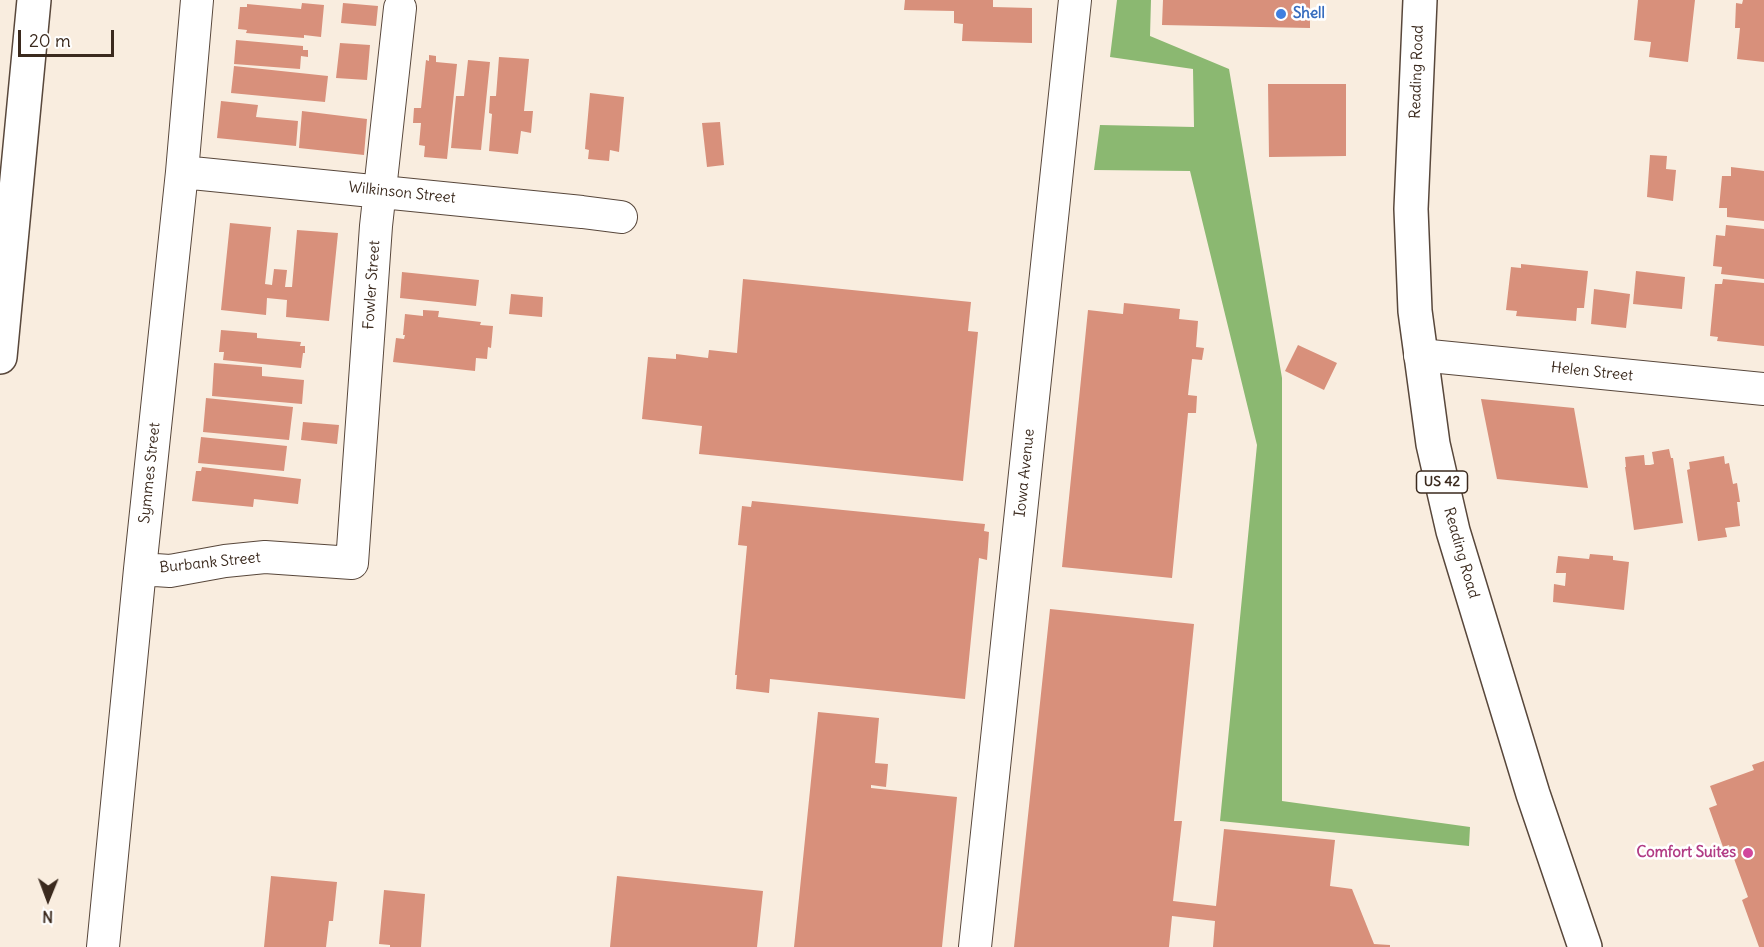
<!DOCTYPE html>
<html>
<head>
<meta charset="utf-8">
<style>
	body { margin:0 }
	#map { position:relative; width:1764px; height:947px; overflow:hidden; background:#f9eddf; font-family:Delius,sans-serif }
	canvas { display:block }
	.north { position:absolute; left:18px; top:869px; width:60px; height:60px; -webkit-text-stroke:4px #fff; paint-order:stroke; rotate:181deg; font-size:16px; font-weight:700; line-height:24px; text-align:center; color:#3b2a1e }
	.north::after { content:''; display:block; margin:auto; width:21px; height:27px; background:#3b2a1e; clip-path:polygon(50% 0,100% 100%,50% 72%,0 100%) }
	.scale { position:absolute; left:18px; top:30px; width:96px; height:27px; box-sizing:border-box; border:3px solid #3b2a1e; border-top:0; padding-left:8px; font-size:18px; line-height:21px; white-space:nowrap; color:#3b2a1e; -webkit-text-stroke:4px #fff; paint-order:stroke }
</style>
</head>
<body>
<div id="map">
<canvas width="1764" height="947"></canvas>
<div class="north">N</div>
<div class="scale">20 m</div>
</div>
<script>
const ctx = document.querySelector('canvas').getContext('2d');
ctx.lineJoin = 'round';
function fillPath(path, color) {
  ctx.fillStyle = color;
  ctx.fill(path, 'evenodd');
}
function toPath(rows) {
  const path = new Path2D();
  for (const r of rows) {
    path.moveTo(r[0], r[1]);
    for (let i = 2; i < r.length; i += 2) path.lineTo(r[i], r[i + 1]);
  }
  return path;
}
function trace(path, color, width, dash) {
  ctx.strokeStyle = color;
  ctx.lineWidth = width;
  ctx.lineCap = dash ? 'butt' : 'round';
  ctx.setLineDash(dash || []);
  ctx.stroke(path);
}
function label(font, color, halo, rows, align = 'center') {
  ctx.font = font + ' Delius,sans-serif';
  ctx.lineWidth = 5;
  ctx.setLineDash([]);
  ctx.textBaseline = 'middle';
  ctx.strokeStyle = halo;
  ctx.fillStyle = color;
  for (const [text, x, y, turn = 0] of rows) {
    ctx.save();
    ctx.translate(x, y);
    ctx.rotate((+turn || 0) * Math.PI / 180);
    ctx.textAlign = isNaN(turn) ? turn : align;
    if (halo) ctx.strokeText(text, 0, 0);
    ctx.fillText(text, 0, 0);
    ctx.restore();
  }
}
fillPath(toPath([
	[1117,0,1151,0,1150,36,1229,69,1282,378,1282,801,1470,827,1469,846,1220,821,1257,445,1190,171,1094,170,1100,125,1194,127,1193,69,1110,57]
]), '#8bb871');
fillPath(toPath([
	[905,0,993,0,993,7,1032,8,1032,43,962,41,963,24,954,23,954,11,904,10],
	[1163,0,1310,0,1310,28,1162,25],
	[1638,0,1695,0,1688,62,1649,57,1651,42,1634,40],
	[1743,0,1764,0,1764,62,1737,59,1740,28,1735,28,1736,3,1742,4],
	[302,3,324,5,321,37,304,35,304,38,246,33,247,30,238,29,240,7,247,7,247,4,301,9],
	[343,3,378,6,376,26,341,23],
	[236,40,303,46,303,50,308,50,308,57,301,56,300,69,234,64],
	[340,43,370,45,367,80,336,78],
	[429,55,436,56,436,62,457,64,447,159,424,157,425,146,419,145,421,123,413,123,414,108,421,108,426,60,429,61],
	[499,57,529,59,524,111,533,111,531,133,521,131,518,154,489,151,492,114,489,113,490,96,496,96],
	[468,60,490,62,481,150,451,148,456,96,464,96],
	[234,66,328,76,325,102,231,93],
	[1268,84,1346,84,1346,156,1269,157],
	[590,93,624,97,619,152,610,150,609,161,588,159,589,150,585,149],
	[221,101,258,105,256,117,298,121,296,146,217,138],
	[302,111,367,119,364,155,299,148],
	[720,122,724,165,707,167,702,123],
	[1650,155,1667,156,1666,169,1676,170,1673,201,1647,197],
	[1731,167,1764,171,1764,221,1727,217,1727,208,1719,208,1722,176,1731,176],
	[230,223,271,227,265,284,272,285,274,269,287,270,285,287,292,287,297,230,338,233,329,321,286,317,287,300,267,298,266,315,221,310],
	[1726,225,1764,229,1764,279,1721,274,1722,267,1713,266,1716,235,1725,236],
	[1521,264,1588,271,1584,308,1577,308,1576,321,1516,316,1517,311,1506,310,1511,267,1521,268],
	[1636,271,1685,277,1682,309,1633,304],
	[402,272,479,280,476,306,400,298],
	[743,279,971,302,968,331,978,332,963,481,699,454,702,426,642,419,648,357,676,359,676,354,708,358,709,350,737,353],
	[1723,279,1764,283,1764,346,1717,341,1718,337,1710,336,1715,284,1722,284],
	[1594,289,1630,294,1626,328,1591,324],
	[511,294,543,297,542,317,509,314],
	[1124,303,1180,309,1179,319,1198,321,1196,347,1204,348,1202,360,1192,359,1188,395,1197,396,1196,413,1188,413,1172,578,1062,567,1088,310,1123,314],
	[423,310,439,311,438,317,481,322,480,325,493,326,491,348,488,347,487,359,476,358,475,371,393,362,396,338,404,339,405,335,403,335,405,314,423,316],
	[221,330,257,333,257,338,301,342,300,346,305,346,305,353,303,353,301,368,223,360,224,352,219,352],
	[1298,345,1337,363,1324,390,1285,371],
	[214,363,262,367,262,376,304,380,302,404,212,396],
	[206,398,293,407,289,440,203,432],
	[1481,399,1574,408,1588,488,1497,479],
	[303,422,339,425,337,444,301,440],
	[201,437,287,446,284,471,198,463],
	[1669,449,1671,458,1673,458,1683,523,1634,530,1625,467,1626,467,1625,457,1644,455,1645,465,1650,465,1654,464,1652,452],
	[1724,456,1725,464,1729,463,1733,484,1737,483,1740,502,1737,502,1740,526,1725,528,1727,537,1698,541,1687,470,1690,469,1689,462],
	[202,467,301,479,298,504,254,499,253,507,192,501,196,471,201,471],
	[752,501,985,524,984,531,989,532,987,560,979,558,965,699,770,679,769,693,736,689,737,675,735,675,747,546,738,545,742,506,751,507],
	[1590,554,1613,556,1613,560,1629,562,1624,610,1553,602,1554,584,1565,586,1566,573,1556,573,1558,556,1589,559],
	[1050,609,1194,624,1174,821,1182,821,1173,901,1216,906,1224,829,1335,840,1330,886,1352,889,1374,944,1390,945,1390,947,1213,947,1215,921,1172,916,1169,947,1014,947],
	[818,712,879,718,875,763,888,764,886,787,871,785,871,788,957,797,942,947,794,947],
	[1764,761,1764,947,1759,947,1742,900,1748,897,1729,845,1723,847,1709,808,1717,805,1710,786,1754,770,1752,765],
	[271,876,337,882,333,921,329,921,326,947,264,947],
	[617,876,763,891,757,947,610,947],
	[384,890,425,894,421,947,390,947,390,945,379,944]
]), '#d8907b');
const street = toPath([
	[182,172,582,212,621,217],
	[1420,355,1764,389],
	[140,569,170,571,225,561,265,557,352,563,376,226,400,8],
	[103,947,140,569,182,172,197,0],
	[975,947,1075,0]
]);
const primary = toPath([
	[1420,0,1411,209,1415,311,1433,444,1453,531,1533,794,1585,947]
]);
const highway = toPath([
	[0,357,34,0]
]);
trace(street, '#58473b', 34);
trace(primary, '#58473b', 36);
trace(highway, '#58473b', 36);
trace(street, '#fff', 32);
trace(primary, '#fff', 33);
trace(highway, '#fff', 33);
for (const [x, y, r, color] of [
	[1281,14,6,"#3f7fe0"],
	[1748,853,6,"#d1479c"]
]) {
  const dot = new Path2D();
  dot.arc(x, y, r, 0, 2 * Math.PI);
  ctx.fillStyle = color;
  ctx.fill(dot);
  trace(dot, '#fff', 2);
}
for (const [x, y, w] of [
	[1442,482,51]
]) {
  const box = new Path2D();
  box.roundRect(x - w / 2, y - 11, w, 22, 4.5);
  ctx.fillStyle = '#fff';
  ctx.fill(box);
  trace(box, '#3b2a1e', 1.5);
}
label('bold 14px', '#3b2a1e', null, [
	["US 42",1442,482]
]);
label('bold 15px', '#366cbe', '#fff', [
	["Shell",1293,14]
], 'left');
label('15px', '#3b2a1e', '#fff', [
	["Reading Road",1417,72,-88],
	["Wilkinson Street",402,193,6],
	["Fowler Street",372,285,-86],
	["Helen Street",1592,372,6],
	["Symmes Street",150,473,-84],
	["Iowa Avenue",1025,473,-84],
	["Reading Road",1461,553,74],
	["Burbank Street",210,563,-6]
]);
label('bold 15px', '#b23c85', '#fff', [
	["Comfort Suites",1736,853]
], 'right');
</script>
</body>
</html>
